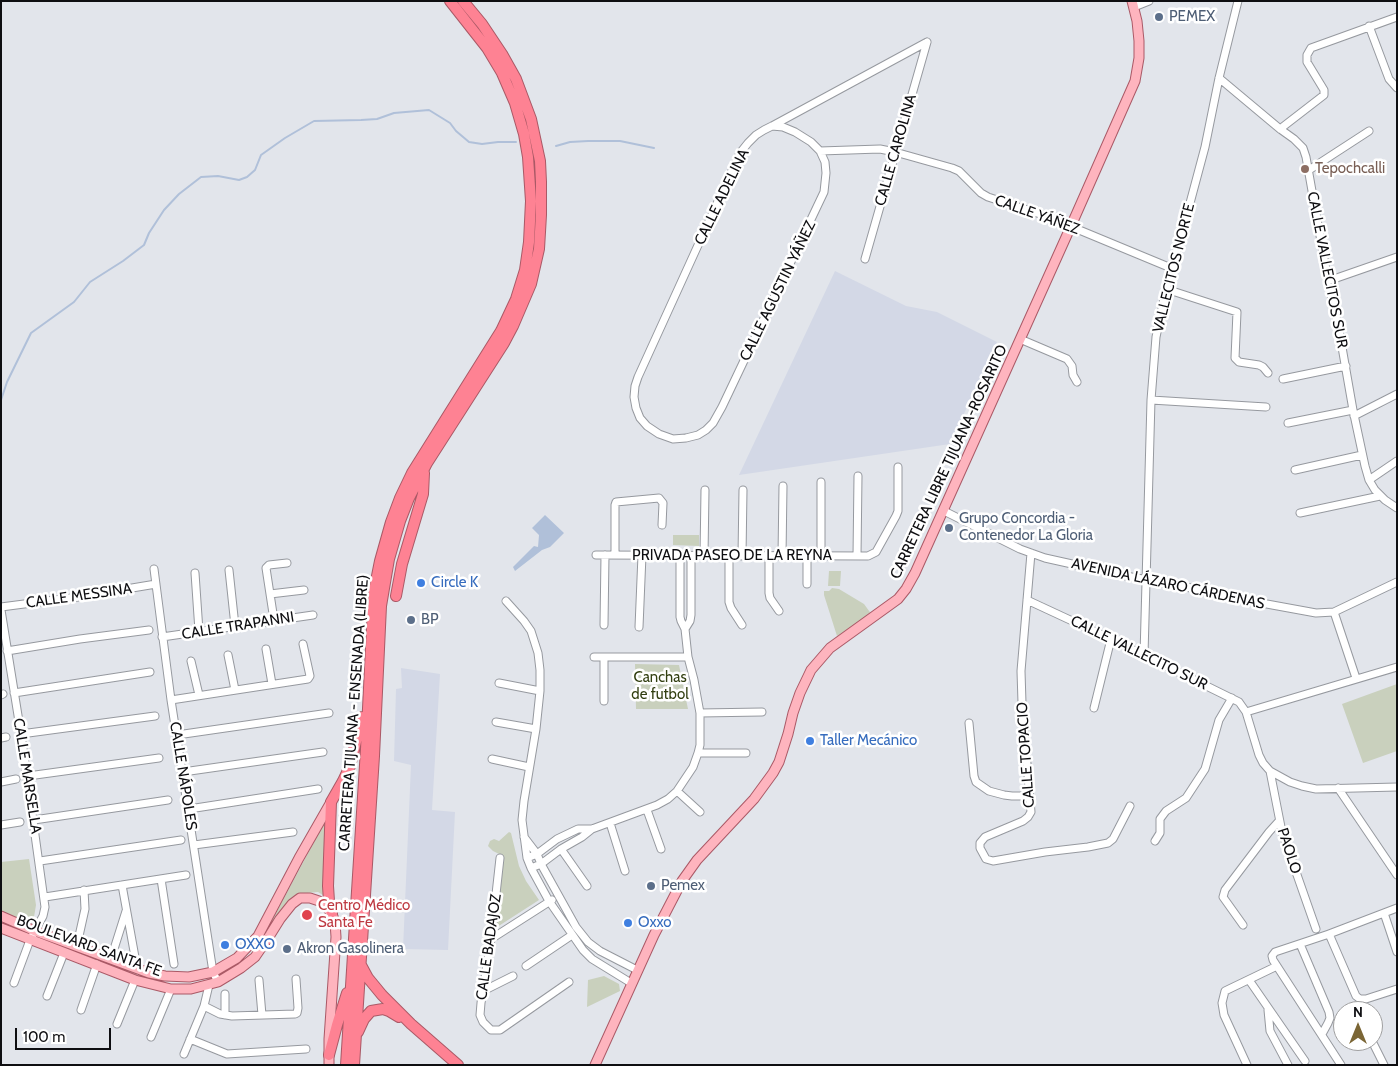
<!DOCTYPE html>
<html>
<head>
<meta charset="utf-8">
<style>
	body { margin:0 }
	#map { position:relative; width:1398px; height:1066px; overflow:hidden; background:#e2e5eb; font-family:Cabin,sans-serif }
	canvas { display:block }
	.frame { position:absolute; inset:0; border:2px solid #0e0e11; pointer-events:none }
	.north { position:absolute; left:1333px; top:1001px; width:50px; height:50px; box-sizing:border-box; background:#fff; border:1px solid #9f9fa0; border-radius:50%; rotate:0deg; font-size:14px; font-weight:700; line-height:20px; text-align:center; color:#0e0e11 }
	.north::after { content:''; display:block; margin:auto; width:18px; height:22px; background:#7b6635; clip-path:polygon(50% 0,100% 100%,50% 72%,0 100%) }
	.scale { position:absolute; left:15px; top:1028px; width:96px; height:22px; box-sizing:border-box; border:2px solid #0e0e11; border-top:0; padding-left:6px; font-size:15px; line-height:18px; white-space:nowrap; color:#0e0e11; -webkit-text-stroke:4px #fff; paint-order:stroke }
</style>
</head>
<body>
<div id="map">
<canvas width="1398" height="1066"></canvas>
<div class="frame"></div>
<div class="north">N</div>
<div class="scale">100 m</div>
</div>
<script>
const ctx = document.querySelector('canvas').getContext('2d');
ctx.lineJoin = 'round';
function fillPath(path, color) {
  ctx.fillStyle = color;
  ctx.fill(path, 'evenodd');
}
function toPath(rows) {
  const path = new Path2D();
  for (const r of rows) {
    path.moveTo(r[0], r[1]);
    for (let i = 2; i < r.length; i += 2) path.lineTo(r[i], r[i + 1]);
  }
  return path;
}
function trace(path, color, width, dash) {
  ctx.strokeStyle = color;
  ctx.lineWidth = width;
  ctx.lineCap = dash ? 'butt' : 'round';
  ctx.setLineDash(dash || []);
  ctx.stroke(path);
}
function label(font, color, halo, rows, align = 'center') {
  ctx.font = font + ' Cabin,sans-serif';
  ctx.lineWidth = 5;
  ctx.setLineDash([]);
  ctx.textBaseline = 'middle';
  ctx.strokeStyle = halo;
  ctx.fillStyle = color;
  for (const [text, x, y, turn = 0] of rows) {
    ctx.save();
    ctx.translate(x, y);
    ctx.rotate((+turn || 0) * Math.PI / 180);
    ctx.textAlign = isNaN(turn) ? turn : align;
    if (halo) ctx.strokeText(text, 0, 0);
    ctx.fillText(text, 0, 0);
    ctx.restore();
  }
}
fillPath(toPath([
	[835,271,906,306,937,312,997,342,950,444,739,475],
	[401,668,440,674,432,810,455,812,448,950,403,949,411,765,394,761,396,689,402,688]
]), '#d3d8e6');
fillPath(toPath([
	[673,535,699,535,699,546,673,545],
	[829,571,841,571,840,586,828,586],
	[832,588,839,589,864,604,872,615,837,636,824,595,824,591,829,591],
	[635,664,679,665,688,709,636,709],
	[1397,684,1397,751,1363,763,1342,704],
	[328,816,326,897,318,892,297,894,287,904,272,924,270,924],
	[509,832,511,833,519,866,526,881,539,900,494,929,501,855,493,851,488,846,490,841,494,839,499,841],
	[29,859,36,905,34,917,29,925,1,914,1,862],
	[604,976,619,984,620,991,587,1007,588,980]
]), '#c9d0bd');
fillPath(toPath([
	[545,515,564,533,550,547,542,550,515,571,513,567,534,546,538,547,539,535,532,528]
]), '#b0c0d9');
trace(toPath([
	[556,146,570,142,588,141,620,141,654,148],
	[1,400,7,382,31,333,74,302,90,282,123,261,144,245,149,233,164,210,179,194,201,177,218,176,239,180,247,177,255,170,261,155,285,138,314,121,361,120,377,119,394,113,429,110,450,123,456,131,469,142,482,144,498,142,516,142]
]), '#b0c0d9', 2);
const minor = toPath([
	[1134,7,1149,1],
	[1369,26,1389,79,1397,88],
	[1219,78,1280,129,1294,139,1303,148,1306,157,1328,281,1339,330,1353,410,1365,466,1369,480,1375,490,1385,500,1397,508],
	[772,126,783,127,795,132,811,142,820,151,825,162,826,173,824,192,722,407,713,423,706,430,698,435,686,438,673,439,659,434,647,426,640,418,636,408,634,397,635,386,638,377,740,153,748,143,756,135,764,130,772,126,927,42],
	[1280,129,1324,95,1324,90,1307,62,1307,55,1311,48,1397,17],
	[820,151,880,149,895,152,952,168,959,171,981,193,988,197,1043,215,1171,268],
	[1309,170,1369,131],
	[865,259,927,42],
	[1328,281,1397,257],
	[1166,289,1237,312,1235,358,1239,362,1259,365,1263,367,1268,373],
	[1020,339,1067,359,1072,366,1073,375,1077,382],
	[1283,379,1346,366],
	[1151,400,1266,407],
	[1354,416,1397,394],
	[1288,423,1353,410],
	[1295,470,1362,455],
	[1369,480,1397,461],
	[944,511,1020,549,1045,558,1126,576,1191,588,1223,596,1316,613,1334,612,1397,582],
	[1300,513,1380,496],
	[1031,553,1021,671,1022,703,1031,812,1028,817,1023,821,985,837,980,843,980,848,986,859,993,861,1045,852,1088,847,1108,843,1113,839,1130,806],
	[596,555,868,556,876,552,896,516,898,511,898,467],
	[615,555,615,505,616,502,659,498,663,503,662,525],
	[704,556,705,490],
	[729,556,729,602,731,608,742,625],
	[742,556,743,490],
	[769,556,769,593,770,598,779,611],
	[782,556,783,486],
	[807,556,807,584],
	[821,556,821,482],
	[857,556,858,476],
	[154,569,171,700,213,972,218,982],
	[229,570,235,626],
	[195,573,199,631],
	[270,594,304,590],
	[1027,600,1111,639,1239,702,1246,712,1259,755,1263,763,1270,771,1290,782,1302,786,1316,789,1397,787],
	[506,601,524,621,531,631,538,653,540,670,540,691,536,729,524,801,522,820,527,858,531,868,549,901,583,950,592,959,631,983],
	[1,607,78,597,156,584],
	[1,610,21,734,45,907,43,916,30,940,14,983],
	[1334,612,1356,678],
	[274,620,266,568,269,565,287,563],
	[604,625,605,555],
	[639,627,642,555],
	[685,629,690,621,691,615,691,556],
	[162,637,313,615],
	[266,649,272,684],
	[7,651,80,639,149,630],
	[228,655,235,690],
	[1144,655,1151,400,1156,337,1166,289,1186,218,1205,147,1219,78,1238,1],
	[594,657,688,657],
	[604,657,604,701],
	[191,661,199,695],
	[499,683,540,691],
	[14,693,150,672],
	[1,695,3,694],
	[171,700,308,679,310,676,303,644],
	[1094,708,1111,639],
	[1246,712,1397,667],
	[700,713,762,712],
	[496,722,536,729],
	[969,723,974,776,976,782,989,791,1004,795,1012,796,1029,796],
	[21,734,155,716],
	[177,735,329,713],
	[1,738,6,737],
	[698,753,746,753],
	[492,759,529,767],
	[1270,771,1282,832,1316,929],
	[183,772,323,752],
	[28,776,159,758],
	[1,782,16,779],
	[1338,788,1397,875],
	[677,791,700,812],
	[189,809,318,789],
	[647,810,661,849],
	[34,820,168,800],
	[610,823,625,871],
	[1,825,20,822],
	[524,837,537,854,541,864,576,927,588,942,600,951,637,970],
	[1155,841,1160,833,1160,819,1166,811,1186,798,1205,769,1219,720,1232,698],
	[194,845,293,832],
	[561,849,587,886],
	[500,858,491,939,481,1003,480,1015,483,1022,491,1030,500,1030,569,982],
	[527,858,537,854,557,839,578,829,592,829,657,805,668,799,677,791,693,767,698,753,700,745,700,713,694,680,688,657,685,629,681,621,680,617,680,555],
	[40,861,181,840],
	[531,868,541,864,561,849,582,837,592,829],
	[161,879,174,964],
	[122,885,135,957],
	[45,897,186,875],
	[1384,913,1397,952],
	[1243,925,1223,897,1225,890,1269,832,1279,821],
	[1329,934,1356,996,1360,999,1366,999,1397,989],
	[79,936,85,909,84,890],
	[491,939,552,900],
	[1300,944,1329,1012,1330,1018,1328,1023,1322,1034],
	[114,949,126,911],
	[526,966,572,935],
	[259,980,262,1015],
	[1249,980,1305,1061],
	[483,991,513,976],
	[225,994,225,1015],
	[47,996,64,953],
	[204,1006,220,1014,232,1016,295,1014,297,1013,298,1008,296,979],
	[81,1010,97,964],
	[1268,1010,1270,1031,1288,1065],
	[117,1024,135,980],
	[151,1037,171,989],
	[190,1039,227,1054,306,1049],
	[1372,1041,1384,1065],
	[184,1054,204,1006,209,985],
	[1247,1065,1224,1015,1222,1003,1225,991,1277,966],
	[1341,1065,1273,960,1272,956,1275,952,1329,934,1397,908]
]);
const major = toPath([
	[1,916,35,931,149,973,165,976,189,977,213,972,237,958,258,936,299,858,331,802],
	[1,928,135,980,171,989,191,989,218,982,241,968,255,957,270,935,280,919,292,904,300,898,310,898,319,901,325,905,332,914,335,922,336,937,329,1039,329,1065],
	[595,1065,654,935,682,881,697,860,754,799,773,773,779,762,788,734,793,713,800,693,811,670,830,648,898,599,906,589,915,573,1071,226,1135,81,1139,58,1139,41,1137,21,1132,1]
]);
const highway = toPath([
	[396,596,402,564,423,494,424,473],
	[332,914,329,901,328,886,331,802,343,781,350,766,362,717],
	[361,965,368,978,382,995,411,1024,458,1065],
	[358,1032,364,1019,371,1011,383,1009,389,1011,399,1017],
	[329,1055,337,1025,347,993],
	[346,1065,366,749,372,627,374,591,380,561,391,522,400,498,412,473,501,331,516,299,525,270,529,242,531,201,528,157,524,134,515,103,502,73,487,48,450,1],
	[354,1065,374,756,381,606,389,559,400,521,409,498,427,463,504,343,513,326,531,284,539,249,541,215,541,182,540,161,531,119,516,79,502,54,482,24,463,1]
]);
trace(minor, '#96999f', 9);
trace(major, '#aa5966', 11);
trace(highway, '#aa5966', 12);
trace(minor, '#fff', 7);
trace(major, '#feb4be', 9);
trace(highway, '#fe8293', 10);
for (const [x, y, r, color] of [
	[1159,17,5,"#5c6f8a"],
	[1305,169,5,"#8d6e63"],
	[949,528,5,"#5c6f8a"],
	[421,583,5,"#3f7fe0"],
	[411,620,5,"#5c6f8a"],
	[810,741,5,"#3f7fe0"],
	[651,886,5,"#5c6f8a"],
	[307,915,6,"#e0444e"],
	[628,923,5,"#3f7fe0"],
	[225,945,5,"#3f7fe0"],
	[287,949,5,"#5c6f8a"]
]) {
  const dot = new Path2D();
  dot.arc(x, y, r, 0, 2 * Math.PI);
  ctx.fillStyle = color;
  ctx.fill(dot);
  trace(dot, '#fff', 2);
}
label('15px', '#4e5e75', '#fff', [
	["PEMEX",1169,17],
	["Grupo Concordia -",959,519],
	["Contenedor La Gloria",959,536],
	["BP",421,620],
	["Pemex",661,886],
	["Akron Gasolinera",297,949]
], 'left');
label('15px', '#0e0e11', '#fff', [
	["CALLE CAROLINA",896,150,-74],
	["CALLE ADELINA",722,197,-64],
	["CALLE YÁÑEZ",1037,215,20],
	["VALLECITOS NORTE",1174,268,-76],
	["CALLE VALLECITOS SUR",1327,270,79],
	["CALLE AGUSTIN YÁÑEZ",778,291,-64],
	["CARRETERA LIBRE TIJUANA-ROSARITO",949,462,-65],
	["PRIVADA PASEO DE LA REYNA",732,556],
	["AVENIDA LÁZARO CÁRDENAS",1168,584,12],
	["CALLE MESSINA",79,596,-8],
	["CALLE TRAPANNI",238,626,-9],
	["CALLE VALLECITO SUR",1139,653,26],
	["CARRETERA TIJUANA - ENSENADA (LIBRE)",354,713,-86],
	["CALLE TOPACIO",1026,755,-94],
	["CALLE MARSELLA",27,776,81],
	["CALLE NÁPOLES",183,776,81],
	["PAOLO",1289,851,72],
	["BOULEVARD SANTA FE",89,946,20],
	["CALLE BADAJOZ",489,947,-82]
]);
label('15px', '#785e54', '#fff', [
	["Tepochcalli",1315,169]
], 'left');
label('15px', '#366cbe', '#fff', [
	["Circle K",431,583],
	["Taller Mecánico",820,741],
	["Oxxo",638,923],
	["OXXO",235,945]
], 'left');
label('15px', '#323f11', '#fff', [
	["Canchas",660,678],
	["de futbol",660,695]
]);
label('15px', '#be3a42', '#fff', [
	["Centro Médico",318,906],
	["Santa Fe",318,923]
], 'left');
</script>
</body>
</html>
